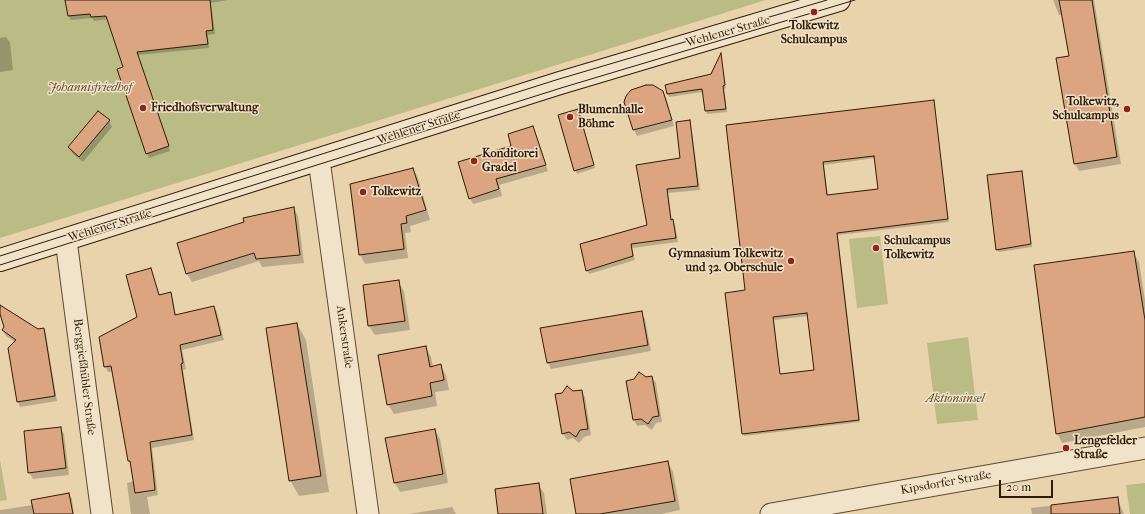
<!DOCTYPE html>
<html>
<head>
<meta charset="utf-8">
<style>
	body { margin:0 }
	#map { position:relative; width:1145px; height:514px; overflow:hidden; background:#e9d3ad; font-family:"IM FELL French Canon",serif }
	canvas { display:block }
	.scale { position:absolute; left:999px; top:480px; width:54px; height:18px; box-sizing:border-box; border:2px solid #301b04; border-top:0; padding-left:5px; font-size:12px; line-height:14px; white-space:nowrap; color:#301b04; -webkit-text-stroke:3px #f1e2ca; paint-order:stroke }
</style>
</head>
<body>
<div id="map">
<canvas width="1145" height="514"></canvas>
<div class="scale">20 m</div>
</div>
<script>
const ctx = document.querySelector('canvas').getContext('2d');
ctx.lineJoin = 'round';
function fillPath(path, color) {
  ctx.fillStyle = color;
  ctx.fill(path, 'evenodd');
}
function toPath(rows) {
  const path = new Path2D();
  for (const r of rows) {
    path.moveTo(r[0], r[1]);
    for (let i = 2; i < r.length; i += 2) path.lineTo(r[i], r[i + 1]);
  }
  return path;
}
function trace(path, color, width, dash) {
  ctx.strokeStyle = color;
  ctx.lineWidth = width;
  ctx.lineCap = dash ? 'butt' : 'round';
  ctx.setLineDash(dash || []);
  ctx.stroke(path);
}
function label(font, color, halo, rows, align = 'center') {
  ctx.font = font + ' "IM FELL French Canon",serif';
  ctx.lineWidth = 3;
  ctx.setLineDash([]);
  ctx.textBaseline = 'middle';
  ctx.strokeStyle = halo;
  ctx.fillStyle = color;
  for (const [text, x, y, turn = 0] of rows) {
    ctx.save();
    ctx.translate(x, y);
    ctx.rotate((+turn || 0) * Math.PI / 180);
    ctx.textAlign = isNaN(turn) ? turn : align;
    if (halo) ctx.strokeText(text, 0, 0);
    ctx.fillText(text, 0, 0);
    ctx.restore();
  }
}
fillPath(toPath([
	[0,0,766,0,0,238],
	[880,236,888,304,857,308,849,239],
	[968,337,978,420,937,424,927,343],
	[0,460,7,500,0,501],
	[1145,483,1145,514,1130,514,1126,485]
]), '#bbbb86');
fillPath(toPath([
	[76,0,228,0,211,3,215,34,208,35,209,48,138,55,170,151,149,158,118,70,124,68,108,19,94,21,92,18,71,20,69,16],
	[1053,0,1094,0,1121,164,1079,171,1075,163,1070,57,1063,14,1059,15],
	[6,37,10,43,13,70,0,72,0,38],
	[721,56,726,88,724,89,727,112,707,114,703,92,669,97,666,86,712,75],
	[662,92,666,98,674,126,637,136,634,130],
	[933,101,949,222,838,235,860,422,744,436,743,433,746,291,727,126],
	[875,158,879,189,828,196,824,165],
	[809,316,815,371,780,375,774,320],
	[577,110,595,168,577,174,559,115],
	[109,121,112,127,83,162,73,154,69,148],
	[689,121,691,125,700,190,668,193,672,221,675,224,678,242,632,248,635,260,589,274,587,270,648,226,682,159],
	[532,127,548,171,499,185,502,196,473,204,470,198,513,146],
	[413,169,418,178,430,220,410,226,411,232,405,233,408,258,365,264,360,255],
	[1022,172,1032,247,999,252,997,250],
	[294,208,298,216,304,263,262,267,259,261,192,282,187,274,178,243],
	[1133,252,1139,262,1145,300,1145,427,1062,443,1057,433],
	[151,269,160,296,170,294,173,299,176,316,214,307,217,312,224,340,182,350,186,369,183,370,194,440,152,448,158,495,147,497,150,514,131,514,127,483,134,481,132,467,129,461,113,371,108,372,105,366,138,318],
	[398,281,404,291,410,330,375,335,369,326],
	[0,306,38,330,44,329,46,334,57,401,20,407,18,402,15,342,6,336,3,330,5,327],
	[641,312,645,319,651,351,551,369,548,363,542,329],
	[297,324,306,340,329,492,299,496,290,480],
	[426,347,431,357,433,367,441,366,446,375,449,390,435,392,437,406,394,414,388,404],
	[652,377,656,383,662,422,656,423,652,430,645,425,637,426,634,420,645,378],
	[581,391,585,397,591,435,584,437,579,443,573,438,567,440,563,433,573,392],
	[60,428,64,434,69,475,33,479,29,472],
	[435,430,440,439,448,483,400,492,395,483,386,439],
	[668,462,673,472,680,510,661,514,577,514],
	[538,484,544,493,547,514,499,514],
	[69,494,72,499,74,514,0,514,0,510,33,505],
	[1117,498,1124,514,1032,514,1031,508],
	[452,507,456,514,409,514]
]), '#0003');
const building = toPath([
	[65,0,210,0,213,30,206,31,208,44,137,52,169,146,146,154,117,69,123,67,106,16,91,17,90,14,68,16,65,0],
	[1059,0,1092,0,1117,157,1074,164,1056,58,1069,56,1059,0],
	[721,53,725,85,723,86,726,109,705,111,702,89,667,94,665,85,711,74,721,53],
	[646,85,653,85,663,91,672,120,633,130,624,102,626,96,631,90,646,85],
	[934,100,948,219,837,233,859,420,742,434,725,293,745,290,726,125,934,100],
	[874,156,878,189,827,195,823,162,874,156],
	[807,313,814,370,780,374,773,317,807,313],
	[578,109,594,165,574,171,558,115,578,109],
	[98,111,110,120,79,157,68,147,98,111],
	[690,120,698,186,667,189,671,220,673,219,676,238,631,244,633,256,586,271,580,244,647,225,636,165,680,158,676,122,690,120],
	[533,126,546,165,496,179,499,189,469,199,458,162,511,146,508,134,533,126],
	[413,168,426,210,406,216,407,223,401,224,404,249,359,255,350,184,413,168],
	[1022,171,1031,244,996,250,987,175,1022,171],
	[294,207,300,255,256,259,254,253,186,274,177,243,244,222,243,218,294,207],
	[1134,251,1145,320,1145,417,1056,434,1034,265,1134,251],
	[151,268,159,295,171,292,175,315,214,306,221,335,180,345,183,363,181,364,192,435,150,442,155,490,135,493,130,461,128,461,111,366,104,367,99,337,137,317,126,275,151,268],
	[399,280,405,321,368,326,363,285,399,280],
	[0,305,38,329,44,328,55,396,17,402,8,348,16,340,2,330,4,327,0,314,0,305],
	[642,311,648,345,547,363,540,328,642,311],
	[297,323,321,476,289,481,266,328,297,323],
	[426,346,430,367,441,364,444,380,430,383,432,396,387,405,378,355,426,346],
	[639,372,646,377,652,376,659,416,653,417,648,424,641,419,633,420,626,381,634,379,639,372],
	[567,386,573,391,582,390,588,429,580,430,576,437,569,432,562,434,555,394,562,393,567,386],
	[61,427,66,468,28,473,24,431,61,427],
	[435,429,443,474,394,483,385,438,435,429],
	[668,461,675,501,600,514,576,514,570,479,668,461],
	[539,483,543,514,498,514,495,489,539,483],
	[69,493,73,514,34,514,31,500,69,493],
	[1118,497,1120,514,1051,514,1051,505,1118,497]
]);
fillPath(building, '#dba582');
trace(building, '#301b04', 1);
const street = toPath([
	[319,160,368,514],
	[66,240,102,514],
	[771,514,1145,448]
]);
const secondary = toPath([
	[0,260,560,83,839,0]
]);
trace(street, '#5e492e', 23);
trace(secondary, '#301b04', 24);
trace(street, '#f1e2ca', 21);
trace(secondary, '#f1e2ca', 22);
trace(toPath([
	[0,256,559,79,827,0],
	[0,265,561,88,855,0]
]), '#301b04', 1);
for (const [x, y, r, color] of [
	[814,12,4,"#8f2418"],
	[143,108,4,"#8f2418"],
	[1127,109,4,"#8f2418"],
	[570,117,4,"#8f2418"],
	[474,161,4,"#8f2418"],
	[363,192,4,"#8f2418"],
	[876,248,4,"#8f2418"],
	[791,261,4,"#8f2418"],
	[1066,448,4,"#8f2418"]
]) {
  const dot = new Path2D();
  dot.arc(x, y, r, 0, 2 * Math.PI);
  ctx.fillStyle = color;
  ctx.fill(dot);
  trace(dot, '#f1e2ca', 1.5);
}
label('bold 12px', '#301b04', '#f1e2ca', [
	["Tolkewitz",814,26,"center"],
	["Schulcampus",814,40,"center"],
	["Tolkewitz,",1119,102,"right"],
	["Schulcampus",1119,116,"right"],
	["Friedhofsverwaltung",151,108],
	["Blumenhalle",578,110],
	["Böhme",578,124],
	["Konditorei",482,154],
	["Gradel",482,168],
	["Tolkewitz",371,192],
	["Schulcampus",884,241],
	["Tolkewitz",884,255],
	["Gymnasium Tolkewitz",783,254,"right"],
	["und 32. Oberschule",783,268,"right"],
	["Lengefelder",1074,441],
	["Straße",1074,455]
], 'left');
label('12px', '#301b04', '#f1e2ca', [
	["Wehlener Straße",728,32,-16],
	["Wehlener Straße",419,128,-18],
	["Wehlener Straße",110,226,-17],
	["Ankerstraße",344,337,82],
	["Berggießhübler Straße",84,377,83],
	["Kipsdorfer Straße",946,483,-10]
]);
label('italic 12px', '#5a4b2b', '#f1e2ca', [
	["Johannisfriedhof",90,88],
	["Aktionsinsel",955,399]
]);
</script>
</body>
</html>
